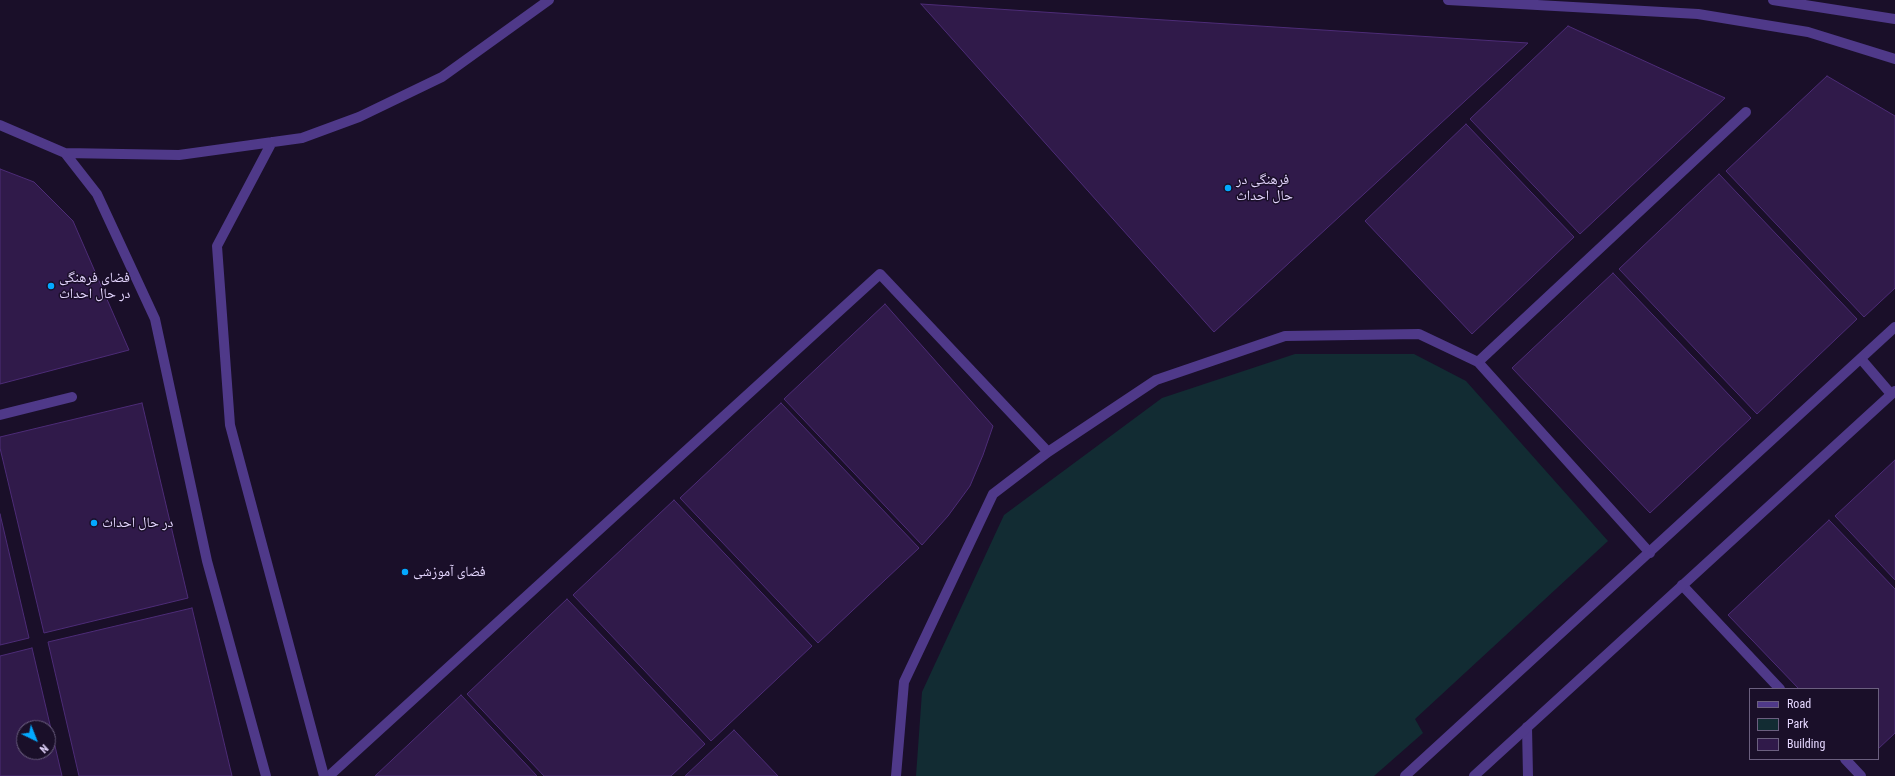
<!DOCTYPE html>
<html>
<head>
<meta charset="utf-8">
<style>
	body { margin:0 }
	#map { position:relative; width:1895px; height:776px; overflow:hidden; background:#1a0f29; font-family:"Roboto Condensed",sans-serif }
	canvas { display:block }
	.legend { position:absolute; left:1749px; top:688px; width:130px; height:72px; box-sizing:border-box; background:#1a0f29; border:1px solid #6b5f7f; margin:0; padding:5px 7px; list-style:none; font-size:12px; color:#e5d7ff }
	.legend li { display:flex; align-items:center; gap:8px; height:20px }
	.legend b { width:20px; border:1px solid #6b5f7f }
	.north { position:absolute; left:16px; top:720px; width:40px; height:40px; box-sizing:border-box; background:#1a0f29; border:1px solid #6b5f7f; border-radius:50%; rotate:137deg; font-size:11px; font-weight:700; line-height:16px; text-align:center; color:#e5d7ff }
	.north::after { content:''; display:block; margin:auto; width:14px; height:18px; background:#03a9ff; clip-path:polygon(50% 0,100% 100%,50% 72%,0 100%) }
</style>
</head>
<body>
<div id="map">
<canvas width="1895" height="776"></canvas>
<ul class="legend">
<li><b style="height:5px;background:#4f3989"></b>Road</li>
<li><b style="height:11px;background:#122c33"></b>Park</li>
<li><b style="height:11px;background:#301a4a"></b>Building</li>
</ul>
<div class="north">N</div>
</div>
<script>
const ctx = document.querySelector('canvas').getContext('2d');
ctx.lineJoin = 'round';
function fillPath(path, color) {
  ctx.fillStyle = color;
  ctx.fill(path, 'evenodd');
}
function toPath(rows) {
  const path = new Path2D();
  for (const r of rows) {
    path.moveTo(r[0], r[1]);
    for (let i = 2; i < r.length; i += 2) path.lineTo(r[i], r[i + 1]);
  }
  return path;
}
function trace(path, color, width, dash) {
  ctx.strokeStyle = color;
  ctx.lineWidth = width;
  ctx.lineCap = dash ? 'butt' : 'round';
  ctx.setLineDash(dash || []);
  ctx.stroke(path);
}
function label(font, color, halo, rows, align = 'center') {
  ctx.font = font + ' "Roboto Condensed","Noto Naskh Arabic",sans-serif';
  ctx.lineWidth = 3;
  ctx.setLineDash([]);
  ctx.textBaseline = 'middle';
  ctx.strokeStyle = halo;
  ctx.fillStyle = color;
  for (const [text, x, y, turn = 0] of rows) {
    ctx.save();
    ctx.translate(x, y);
    ctx.rotate((+turn || 0) * Math.PI / 180);
    ctx.textAlign = isNaN(turn) ? turn : align;
    if (halo) ctx.strokeText(text, 0, 0);
    ctx.fillText(text, 0, 0);
    ctx.restore();
  }
}
fillPath(toPath([
	[1295,354,1414,354,1466,381,1608,541,1415,719,1423,733,1374,776,916,776,922,692,1004,515,1162,398]
]), '#122c33');
const building = toPath([
	[921,4,1149,19,1528,43,1214,332,921,4],
	[1568,26,1725,98,1580,234,1470,119,1568,26],
	[1827,76,1895,116,1895,288,1864,317,1726,171,1827,76],
	[1466,124,1574,237,1472,334,1365,221,1466,124],
	[0,169,34,182,73,221,129,350,0,384,0,169],
	[1719,174,1857,319,1757,414,1619,269,1719,174],
	[1613,273,1751,418,1650,513,1512,368,1613,273],
	[885,304,993,426,983,455,970,486,948,516,922,545,784,399,885,304],
	[142,403,188,598,44,633,0,448,0,437,142,403],
	[781,403,919,548,818,643,680,498,781,403],
	[1895,460,1895,580,1835,516,1895,460],
	[674,500,812,646,711,741,573,595,674,500],
	[0,514,29,638,0,645,0,514],
	[1829,520,1895,589,1895,733,1878,749,1878,689,1799,689,1728,615,1829,520],
	[567,599,705,744,671,776,544,776,467,694,567,599],
	[192,608,232,776,79,776,48,642,192,608],
	[32,648,62,776,0,776,0,656,32,648],
	[24,728,48,728,48,752,24,752,24,728],
	[461,695,537,776,375,776,461,695],
	[734,730,778,776,685,776,734,730]
]);
fillPath(building, '#301a4a');
trace(building, '#4d2c77', 1);
trace(toPath([
	[1478,362,1746,112],
	[0,415,72,397],
	[1682,585,1780,689],
	[1527,727,1528,776],
	[1845,759,1861,776],
	[329,776,880,274,1048,452],
	[896,776,904,682,993,494,1048,452,1156,380,1285,336,1419,334,1478,362,1650,553]
]), '#4f3989', 10);
trace(toPath([
	[1448,0,1698,14,1808,32,1895,59],
	[1773,0,1895,19],
	[0,125,65,153,179,155,302,138,359,117,442,77,549,0],
	[272,142,217,246,230,425,324,776],
	[65,153,97,194,155,319,207,561,266,776],
	[1861,359,1891,394],
	[1405,776,1895,327],
	[1474,776,1895,391]
]), '#4f3989', 10);
for (const [x, y, r, color] of [
	[1228,188,4,"#03a9ff"],
	[51,286,4,"#03a9ff"],
	[94,523,4,"#03a9ff"],
	[405,572,4,"#03a9ff"]
]) {
  const dot = new Path2D();
  dot.arc(x, y, r, 0, 2 * Math.PI);
  ctx.fillStyle = color;
  ctx.fill(dot);
  trace(dot, '#1a0f29', 1.5);
}
label('14px', '#e5d7ff', '#1a0f29', [
	["فرهنگی در",1236,180],
	["حال احداث",1236,196],
	["فضای فرهنگی",59,278],
	["در حال احداث",59,294],
	["در حال احداث",102,523],
	["فضای آموزشی",413,572]
], 'left');
</script>
</body>
</html>
